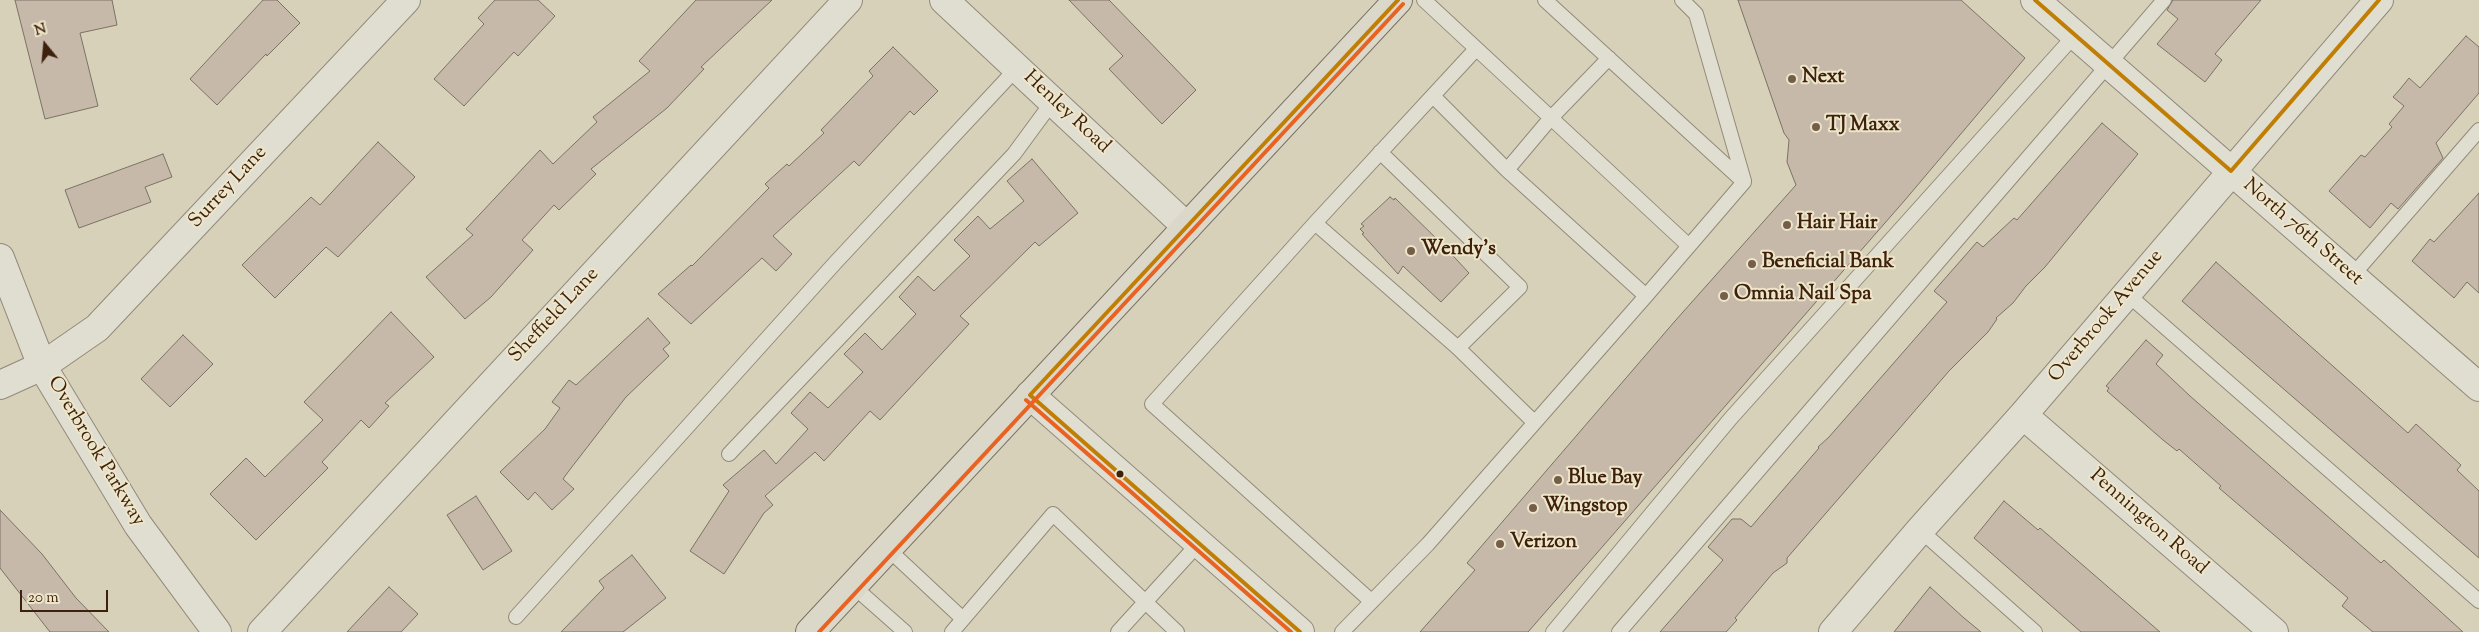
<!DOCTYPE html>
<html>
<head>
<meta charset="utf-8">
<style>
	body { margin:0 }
	#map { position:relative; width:2479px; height:632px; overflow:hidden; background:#d8d1b9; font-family:"Sorts Mill Goudy",serif }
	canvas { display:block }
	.north { position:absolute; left:20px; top:20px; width:50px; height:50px; -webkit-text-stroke:4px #eee6c9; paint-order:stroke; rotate:343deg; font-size:14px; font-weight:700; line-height:20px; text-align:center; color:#3e200e }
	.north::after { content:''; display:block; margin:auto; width:18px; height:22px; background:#3e200e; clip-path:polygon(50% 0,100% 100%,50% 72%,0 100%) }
	.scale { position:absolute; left:20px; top:590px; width:88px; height:22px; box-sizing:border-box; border:2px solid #3e200e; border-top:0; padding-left:6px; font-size:15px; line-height:18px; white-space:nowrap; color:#3e200e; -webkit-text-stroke:4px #eee6c9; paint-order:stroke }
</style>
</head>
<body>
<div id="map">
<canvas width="2479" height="632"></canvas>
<div class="north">N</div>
<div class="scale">20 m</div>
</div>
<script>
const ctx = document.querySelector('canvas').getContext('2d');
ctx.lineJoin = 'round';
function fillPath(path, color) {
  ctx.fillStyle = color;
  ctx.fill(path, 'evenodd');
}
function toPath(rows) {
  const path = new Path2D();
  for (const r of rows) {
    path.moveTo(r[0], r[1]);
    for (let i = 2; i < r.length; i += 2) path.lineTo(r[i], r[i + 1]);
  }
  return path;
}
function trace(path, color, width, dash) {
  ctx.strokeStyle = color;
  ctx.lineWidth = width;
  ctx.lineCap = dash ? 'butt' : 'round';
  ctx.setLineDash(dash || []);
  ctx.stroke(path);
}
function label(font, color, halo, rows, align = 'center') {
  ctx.font = font + ' "Sorts Mill Goudy",serif';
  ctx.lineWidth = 4;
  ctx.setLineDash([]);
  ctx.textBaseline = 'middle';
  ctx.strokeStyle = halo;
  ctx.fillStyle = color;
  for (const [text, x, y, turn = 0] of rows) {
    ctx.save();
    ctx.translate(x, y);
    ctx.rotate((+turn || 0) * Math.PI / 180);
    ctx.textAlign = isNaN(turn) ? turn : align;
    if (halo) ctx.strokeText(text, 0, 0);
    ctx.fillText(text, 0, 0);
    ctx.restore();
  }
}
const building = toPath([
	[15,0,112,0,117,25,80,33,98,106,45,119,15,0],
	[263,0,277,0,300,23,267,56,266,54,217,105,190,79,263,0],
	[495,0,538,0,555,16,518,56,514,52,464,106,434,79,484,24,478,18,495,0],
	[696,0,772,0,701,67,704,69,667,108,591,169,596,174,559,210,554,205,522,240,533,250,491,297,465,319,426,277,473,235,466,229,540,150,553,164,597,122,593,117,650,71,639,61,696,0],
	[1069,0,1109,0,1196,90,1162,124,1109,69,1123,56,1069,0],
	[1738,0,1961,0,2025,58,1905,200,1528,632,1420,632,1475,570,1467,563,1675,321,1796,185,1787,162,1789,140,1784,133,1738,0],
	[2173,0,2261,0,2215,54,2222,60,2205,82,2157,44,2178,19,2167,10,2173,0],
	[2466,36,2479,47,2479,93,2436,143,2443,158,2398,209,2391,203,2370,228,2329,191,2361,155,2365,157,2392,127,2389,124,2404,106,2393,97,2401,88,2409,78,2420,88,2466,36],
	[893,47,938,91,914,115,910,111,859,166,854,161,773,236,792,254,776,271,762,258,691,324,658,294,691,265,692,266,769,188,765,184,787,164,789,166,824,133,821,130,873,76,869,71,893,47],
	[2102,123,2138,154,2045,267,2026,286,2013,303,1996,318,1997,319,1988,332,1949,371,1899,429,1787,558,1787,563,1773,573,1745,606,1735,618,1737,620,1726,632,1660,632,1723,560,1708,547,1732,519,1741,519,1751,527,1819,448,1818,447,1829,437,1947,302,1934,291,1977,242,1983,247,2014,218,2017,220,2102,123],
	[378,142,415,177,338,257,326,247,275,298,242,265,311,197,320,205,378,142],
	[163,154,172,177,145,187,151,202,79,228,65,190,163,154],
	[1032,159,1078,213,1039,246,1035,242,960,316,969,324,880,420,870,411,824,461,815,452,765,496,773,505,764,513,724,574,690,551,729,491,723,485,764,450,776,464,808,429,791,413,810,392,828,408,863,372,844,354,865,333,882,350,916,314,899,297,918,276,934,291,970,256,954,240,978,216,990,229,1024,201,1007,181,1032,159],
	[2479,193,2479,293,2467,282,2454,298,2412,261,2430,239,2434,242,2479,193],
	[1390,197,1394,200,1395,198,1443,245,1469,273,1441,302,1403,266,1398,274,1362,234,1364,233,1360,229,1364,226,1361,224,1390,197],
	[2216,262,2408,433,2416,424,2461,465,2457,470,2479,491,2479,558,2182,301,2216,262],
	[391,312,434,357,385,403,389,406,369,428,361,420,322,462,328,468,256,540,210,494,246,458,265,477,323,420,304,402,391,312],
	[648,318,670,343,663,349,669,356,626,397,568,472,563,479,574,489,552,510,535,492,528,500,500,472,545,429,560,408,552,402,569,380,576,385,648,318],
	[183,335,213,364,170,407,141,379,183,335],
	[2146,340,2163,355,2156,364,2190,396,2381,563,2384,560,2463,632,2373,632,2342,606,2348,598,2219,488,2221,486,2179,449,2177,451,2163,440,2107,391,2109,388,2106,386,2146,340],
	[476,496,512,551,483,570,447,515,476,496],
	[2004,501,2038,530,2040,528,2160,632,2081,632,1974,538,2004,501],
	[0,510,42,554,76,598,109,632,50,632,0,568,0,510],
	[632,555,666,598,623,632,561,632,604,588,599,581,632,555],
	[389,587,418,614,401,632,347,632,389,587],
	[1930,587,1964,618,1981,632,1894,632,1930,587]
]);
fillPath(building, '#c7b9aa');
trace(building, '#7a7264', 1);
const service = toPath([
	[1424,0,1689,246],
	[1545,0,1744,182],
	[1682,0,1696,14,1744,181],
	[1609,58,1550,119,1507,170,1646,296],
	[1433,96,1507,170],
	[1315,223,1458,348,1520,287,1380,152],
	[2352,276,2479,130],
	[2126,293,2479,601],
	[1458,348,1534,422],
	[729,454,1014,154,1053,101],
	[1920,530,2035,632],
	[888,549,963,619],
	[853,586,905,632],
	[1371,601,1152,404,1315,223,1476,49],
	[516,617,835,263,1017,68],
	[952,632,1053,514,1177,632],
	[1118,632,1199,543],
	[1342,632,1428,544,1646,296,1744,182],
	[1553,632,1731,418,2075,35],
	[1619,632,2164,0]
]);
const minor = toPath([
	[944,0,1187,227],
	[2035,0,2479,387],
	[0,258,42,366,138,525,217,632],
	[0,385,42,366,97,328,406,0],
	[1030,395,1300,632],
	[2023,415,2274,632],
	[262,632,848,0],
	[1833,632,1920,530,2023,415,2379,0]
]);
const trunk = toPath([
	[810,632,1398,0]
]);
trace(service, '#928a7a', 16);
trace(minor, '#928a7a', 30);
trace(trunk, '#7a7264', 30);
trace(service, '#e0ddd1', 14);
trace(minor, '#e0ddd1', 28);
trace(trunk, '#dbd7c9', 28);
trace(toPath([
	[2035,0,2231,171,2379,0],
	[1030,395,1398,0],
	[1030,395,1300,632]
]), '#c07e04', 4);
trace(toPath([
	[1026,400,1291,632],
	[819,632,1403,4]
]), '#e96221', 4);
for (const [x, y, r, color] of [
	[1792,79,5,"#745e4a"],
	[1816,127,5,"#745e4a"],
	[1787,225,5,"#745e4a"],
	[1411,251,5,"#745e4a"],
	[1752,264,5,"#745e4a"],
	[1724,296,5,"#745e4a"],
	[1120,474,4.5,"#3e200e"],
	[1558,480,5,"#745e4a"],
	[1533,508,5,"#745e4a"],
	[1500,544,5,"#745e4a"]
]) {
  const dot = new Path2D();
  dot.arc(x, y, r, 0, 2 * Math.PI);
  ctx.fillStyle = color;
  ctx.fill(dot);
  trace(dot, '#eee6c9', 2);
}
label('bold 20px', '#3e200e', '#eee6c9', [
	["Next",1802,79],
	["TJ Maxx",1826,127],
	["Hair Hair",1797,225],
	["Wendy's",1421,251],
	["Beneficial Bank",1762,264],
	["Omnia Nail Spa",1734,296],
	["Blue Bay",1568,480],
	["Wingstop",1543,508],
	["Verizon",1510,544]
], 'left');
label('20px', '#3e200e', '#eee6c9', [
	["Henley Road",1066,113,43],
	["Surrey Lane",229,188,-47],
	["North 76th Street",2302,233,41],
	["Sheffield Lane",555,316,-47],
	["Overbrook Avenue",2107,317,-50],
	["Overbrook Parkway",95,452,59],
	["Pennington Road",2148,523,41]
]);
</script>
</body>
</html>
